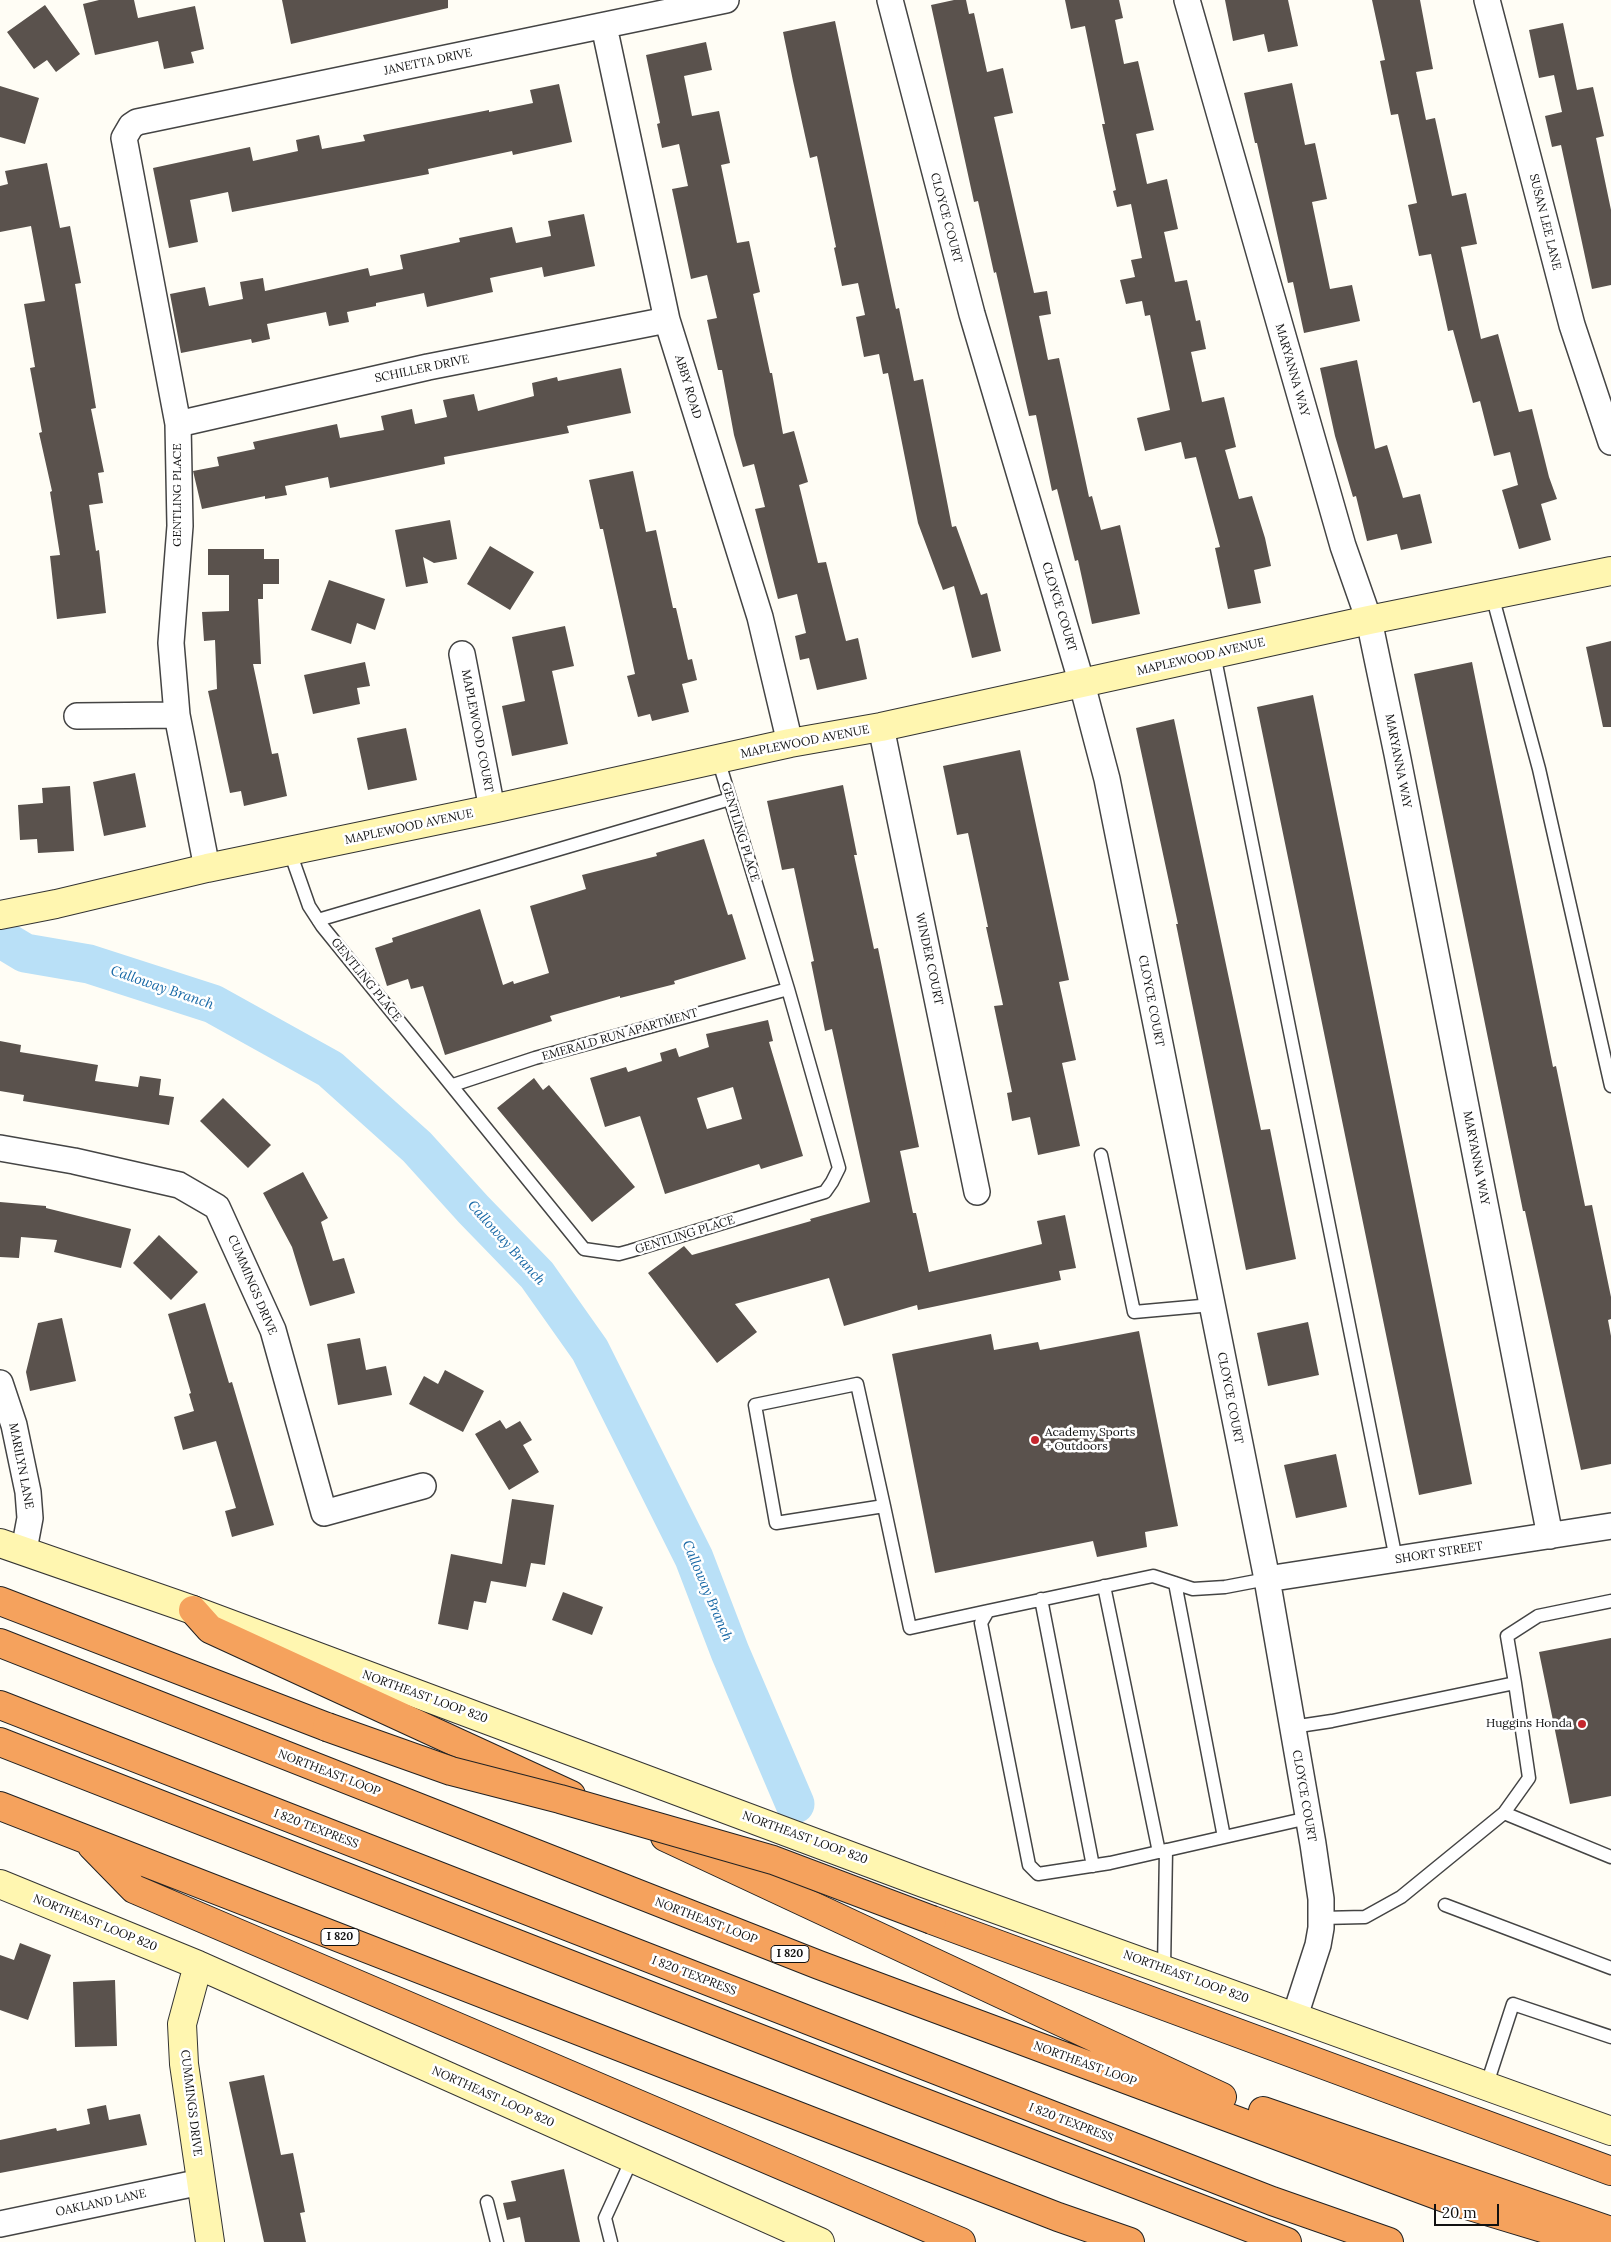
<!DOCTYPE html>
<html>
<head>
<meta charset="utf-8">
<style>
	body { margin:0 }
	#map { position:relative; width:1611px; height:2242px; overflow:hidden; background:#fffdf5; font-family:Lora,serif }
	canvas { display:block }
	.scale { position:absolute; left:1434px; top:2204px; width:65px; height:22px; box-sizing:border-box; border:2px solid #111; border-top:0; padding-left:6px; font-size:15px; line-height:18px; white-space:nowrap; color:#111; -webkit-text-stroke:4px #fff; paint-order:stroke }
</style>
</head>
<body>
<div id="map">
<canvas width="1611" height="2242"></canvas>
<div class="scale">20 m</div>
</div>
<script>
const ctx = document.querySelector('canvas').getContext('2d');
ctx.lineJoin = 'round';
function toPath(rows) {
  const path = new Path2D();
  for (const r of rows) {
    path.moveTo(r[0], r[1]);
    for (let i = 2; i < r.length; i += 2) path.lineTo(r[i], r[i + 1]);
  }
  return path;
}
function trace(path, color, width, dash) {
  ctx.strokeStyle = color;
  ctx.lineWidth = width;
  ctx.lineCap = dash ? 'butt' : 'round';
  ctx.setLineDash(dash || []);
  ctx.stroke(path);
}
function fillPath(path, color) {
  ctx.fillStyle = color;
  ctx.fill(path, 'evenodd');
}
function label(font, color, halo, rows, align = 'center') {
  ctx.font = font + ' Lora,serif';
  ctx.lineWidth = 5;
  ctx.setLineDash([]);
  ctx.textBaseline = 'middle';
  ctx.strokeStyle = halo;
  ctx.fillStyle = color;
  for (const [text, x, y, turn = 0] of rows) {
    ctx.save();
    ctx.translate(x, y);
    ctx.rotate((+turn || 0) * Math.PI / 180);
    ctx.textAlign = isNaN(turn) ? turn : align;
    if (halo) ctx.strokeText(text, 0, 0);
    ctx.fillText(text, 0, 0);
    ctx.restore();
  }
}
trace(toPath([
	[0,938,25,953,89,964,213,1004,330,1069,417,1147,473,1209,537,1275,590,1350,694,1558,730,1652,795,1804]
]), '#b9e0f7', 39);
fillPath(toPath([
	[99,0,134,0,138,18,195,6,204,49,191,52,194,63,164,69,158,41,95,55,83,4],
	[282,0,448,0,448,8,291,44],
	[954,0,966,0,969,14,974,13,987,72,1003,68,1013,113,994,117,1034,293,1047,291,1051,314,1039,316,1048,360,1059,358,1089,497,1092,496,1101,530,1120,525,1140,614,1092,624,1078,560,1075,561,1057,489,1052,491,1036,415,1029,416,996,272,994,273,978,201,974,202,931,5],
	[1065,0,1119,0,1123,18,1115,20,1124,64,1138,61,1154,130,1136,134,1147,184,1167,179,1178,229,1164,232,1175,282,1187,280,1196,321,1200,320,1206,349,1191,352,1202,402,1224,397,1236,447,1225,450,1239,499,1252,496,1265,538,1271,566,1254,570,1261,603,1228,609,1215,548,1220,547,1196,457,1185,459,1181,442,1145,451,1137,418,1170,410,1150,315,1145,316,1142,301,1126,304,1120,280,1135,277,1131,260,1142,258,1131,204,1117,207,1113,191,1116,190,1102,124,1105,124,1085,26,1071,29],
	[1225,0,1288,0,1298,46,1268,52,1264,34,1233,41],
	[1372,0,1420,0,1433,69,1416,72,1426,120,1435,118,1452,196,1466,193,1477,244,1461,247,1481,339,1498,334,1519,412,1532,409,1549,477,1557,499,1541,504,1551,540,1519,549,1502,490,1518,485,1510,452,1494,456,1480,401,1473,403,1453,330,1448,331,1431,254,1419,256,1408,205,1417,203,1398,114,1391,115,1380,61,1385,60],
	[45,5,80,54,56,72,47,60,34,69,7,32],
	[835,21,896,309,899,308,914,381,923,379,952,527,956,526,981,595,987,593,1001,651,972,658,954,586,943,590,918,523,888,373,883,374,879,354,864,357,856,317,865,315,858,283,842,286,834,248,836,247,817,156,810,158,793,81,783,32],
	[1563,23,1577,90,1593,87,1604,136,1596,138,1611,210,1611,285,1592,289,1561,145,1552,147,1545,116,1562,112,1554,75,1539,78,1529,30],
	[706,42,712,70,684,76,692,116,719,111,730,163,721,165,737,243,749,241,760,292,753,294,770,373,772,373,783,434,794,431,808,482,799,485,818,563,826,562,846,641,858,638,867,679,817,690,809,658,800,660,795,636,806,633,797,594,778,599,755,509,765,507,754,464,743,467,734,435,722,370,718,370,707,320,717,318,707,275,691,279,672,189,688,186,679,144,662,148,657,124,660,123,646,55],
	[1292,83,1305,145,1315,143,1327,199,1312,202,1330,289,1352,285,1360,321,1304,333,1293,282,1288,283,1257,143,1255,143,1244,93],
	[559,84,572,142,513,155,512,151,428,169,429,174,232,212,228,192,190,200,198,242,169,248,153,168,250,147,253,161,298,151,296,140,319,135,322,149,365,141,363,135,489,110,489,112,533,103,530,90],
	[0,86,39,98,25,144,0,137],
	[47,163,60,228,70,226,81,283,75,284,96,408,91,409,104,472,98,473,103,503,89,505,96,551,99,550,106,613,57,619,50,556,60,555,50,492,52,491,39,433,42,432,30,368,35,367,24,304,45,301,31,226,0,232,0,186,8,184,5,171],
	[584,214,595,266,544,277,542,267,490,278,493,292,427,307,424,293,376,303,376,306,347,312,349,322,329,326,326,312,267,324,270,339,252,343,251,339,181,353,170,294,205,287,209,306,243,299,240,282,263,278,265,291,368,268,370,276,403,269,400,255,460,242,459,238,512,227,516,243,551,236,548,221],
	[1357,360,1375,449,1387,445,1403,498,1420,494,1432,543,1401,550,1397,534,1367,541,1356,496,1353,497,1335,436,1320,368],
	[621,368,631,413,567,426,569,433,444,457,445,464,330,488,328,477,285,486,287,495,265,499,265,496,202,509,193,471,219,466,217,457,255,449,253,442,337,424,340,438,384,430,381,416,412,409,415,424,447,417,443,400,474,394,478,411,534,396,532,383,557,377,558,381],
	[633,471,646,532,656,530,673,608,676,608,688,660,692,659,697,680,682,684,689,712,652,721,650,714,638,717,627,676,635,674,603,529,600,529,589,480],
	[450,520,457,559,434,563,423,557,428,583,406,587,395,530],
	[490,546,534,572,510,610,467,584],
	[208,549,264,549,264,559,279,559,279,584,263,584,263,599,258,599,261,664,253,664,272,754,278,753,287,796,244,806,241,791,230,793,208,691,217,689,215,640,204,641,202,612,229,611,229,575,208,575],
	[329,580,385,599,375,630,357,623,351,644,311,630],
	[565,626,574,666,552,671,568,744,512,756,502,706,525,701,512,637],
	[1611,641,1611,727,1603,727,1586,647],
	[365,662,370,686,357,688,360,704,313,714,304,675],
	[1472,662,1553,1067,1556,1066,1585,1206,1592,1205,1611,1297,1611,1319,1608,1320,1611,1336,1611,1464,1581,1470,1525,1211,1523,1211,1414,674],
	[1313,695,1472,1484,1419,1495,1257,707],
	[1174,719,1261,1130,1270,1129,1296,1259,1246,1270,1176,924,1178,924,1136,728],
	[406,728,417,780,368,790,357,738],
	[1020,750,1069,980,1059,982,1076,1060,1062,1063,1080,1146,1038,1155,1030,1117,1012,1121,1007,1093,1012,1092,994,1006,1003,1005,986,927,988,927,968,833,957,835,943,766],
	[135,773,146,827,104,836,93,782],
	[843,785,857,855,854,855,874,949,878,948,919,1147,900,1151,913,1213,916,1213,929,1272,1042,1244,1037,1221,1065,1215,1076,1268,1059,1271,1061,1280,918,1310,917,1305,844,1326,829,1278,735,1304,757,1332,717,1363,648,1273,684,1246,692,1255,811,1221,810,1219,870,1202,832,1029,825,1031,811,962,814,961,794,868,782,870,767,801],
	[70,786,74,851,38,853,37,839,20,840,18,805,43,803,42,788],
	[704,839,728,915,732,914,746,959,674,981,675,984,620,998,620,996,550,1016,552,1021,445,1055,423,986,411,989,408,979,387,986,375,948,393,942,392,938,480,909,503,985,513,981,514,984,549,973,530,906,586,889,582,875,657,856,656,853],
	[768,1020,773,1041,769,1042,803,1156,761,1169,759,1164,665,1194,640,1116,605,1127,590,1078,626,1067,628,1072,662,1061,660,1053,676,1048,679,1057,709,1047,706,1034],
	[733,1087,742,1119,707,1129,697,1098],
	[0,1041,21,1045,20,1052,98,1065,95,1081,138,1087,140,1076,161,1079,159,1095,174,1097,169,1125,23,1101,24,1095,0,1091],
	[534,1078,543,1090,549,1085,635,1187,592,1222,497,1108],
	[223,1098,271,1145,248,1168,200,1121],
	[303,1172,328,1218,321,1222,333,1261,344,1258,355,1293,310,1306,292,1247,263,1193],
	[0,1202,46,1206,46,1208,131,1229,121,1268,54,1252,57,1240,21,1237,19,1258,0,1257],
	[159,1235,198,1272,171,1300,133,1263],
	[205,1303,229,1383,232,1382,274,1525,232,1537,225,1511,236,1508,216,1441,183,1450,174,1417,194,1411,189,1394,191,1393,168,1314],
	[62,1318,76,1381,30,1391,26,1372,38,1323],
	[1308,1322,1319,1375,1268,1386,1257,1333],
	[1139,1331,1178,1526,1145,1532,1147,1547,1097,1557,1093,1541,935,1573,892,1354,991,1334,994,1350,1038,1342,1040,1350],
	[360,1338,366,1370,386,1366,392,1395,338,1405,327,1344],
	[445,1370,484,1391,463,1432,409,1404,424,1376,438,1384],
	[500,1420,506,1429,520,1421,532,1440,523,1445,539,1472,509,1490,475,1434],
	[1336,1454,1347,1507,1296,1518,1284,1465],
	[512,1499,554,1505,545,1565,531,1563,526,1587,491,1581,486,1603,474,1601,468,1630,438,1624,451,1554,502,1564],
	[563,1592,603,1607,592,1635,552,1620],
	[1611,1638,1611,1796,1570,1804,1539,1652],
	[20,1943,51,1955,28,2020,0,2010,0,1955,14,1960],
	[115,1980,117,2046,75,2047,73,1982],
	[264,2075,281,2155,293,2153,305,2212,300,2213,306,2242,264,2242,229,2082],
	[106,2105,109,2120,140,2114,147,2145,0,2173,0,2140,56,2128,57,2131,90,2124,87,2109],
	[564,2169,580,2242,525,2242,520,2217,507,2220,503,2203,516,2201,511,2181]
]), '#5a524d');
const lane = toPath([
	[1492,595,1539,769,1611,1086],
	[1214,654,1396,1559],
	[290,852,309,906,322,926,584,1249,619,1254,630,1251,825,1192,832,1182,839,1168,788,989,718,759],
	[318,920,730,799],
	[453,1085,535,1058,788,989],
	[1101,1155,1134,1312,1212,1305],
	[884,1506,776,1523,755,1405,857,1384,884,1506,910,1628,988,1611],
	[1267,1579,1225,1587,1193,1589,1153,1576,988,1611,981,1623,1029,1865,1038,1874,1110,1863,1308,1818],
	[1175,1583,1224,1837],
	[1104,1586,1159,1852],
	[1041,1599,1093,1866],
	[1292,1727,1332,1721,1515,1683,1507,1636,1538,1616,1611,1601],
	[1504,1813,1529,1778,1515,1683],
	[1445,1905,1611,1968],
	[1321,1918,1365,1917,1401,1897,1504,1813,1611,1857],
	[1164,1969,1166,1850],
	[1486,2087,1513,2004,1611,2037],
	[487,2202,497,2242],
	[611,2242,605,2218,632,2159]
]);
const street = toPath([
	[890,0,972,314,1082,684,1107,779,1267,1579,1313,1844,1321,1899,1321,1928,1318,1945,1295,2016],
	[1187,0,1343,546,1369,620,1397,754,1550,1536],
	[1487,0,1572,325,1611,442],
	[604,26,667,320,760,617,790,743],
	[178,424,428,367,667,320],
	[462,654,492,809],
	[77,716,177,715],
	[881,727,977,1192],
	[207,868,177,715,171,643,180,526,178,424,124,138,131,126,137,122,726,0],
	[0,1148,74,1161,179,1185,217,1207,273,1330,324,1513,423,1486],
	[0,1383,14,1425,28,1492,30,1518,24,1550],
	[1267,1579,1611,1526],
	[0,2224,201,2182]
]);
const secondary = toPath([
	[0,915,56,904,207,868,492,809,790,743,881,727,1369,620,1611,571],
	[0,1543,193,1610,923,1883,1611,2131],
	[0,1884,198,1965,820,2242],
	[198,1965,182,2024,184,2064,210,2242]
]);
const highway = toPath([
	[0,1601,327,1727],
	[193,1610,210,1629,571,1795],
	[0,1643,819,1965,1450,2200,1589,2242],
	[0,1705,1272,2201,1389,2242],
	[0,1742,899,2093,1287,2242],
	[0,1806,1058,2217,1130,2242],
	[665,1837,1222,2097],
	[92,1846,134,1889,961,2242],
	[932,1920,1611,2171],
	[1263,2111,1611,2231]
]);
trace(lane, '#444', 15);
trace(street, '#444', 28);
trace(secondary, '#333', 30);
trace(highway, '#222', 30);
trace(lane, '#fff', 12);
trace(street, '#fff', 25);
trace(secondary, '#fff6b0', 28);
trace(highway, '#f5a25d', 28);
const highwayBridge = toPath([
	[327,1727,451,1771,560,1799,773,1860,932,1920]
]);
trace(highwayBridge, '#222', 30, []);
trace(highwayBridge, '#f5a25d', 28);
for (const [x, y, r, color] of [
	[1035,1440,5,"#c4262e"],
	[1582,1724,5,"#c4262e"]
]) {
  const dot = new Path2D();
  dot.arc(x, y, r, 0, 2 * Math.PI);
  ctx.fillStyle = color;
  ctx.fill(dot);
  trace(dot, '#fff', 2);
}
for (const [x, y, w] of [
	[340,1937,38],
	[790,1954,38]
]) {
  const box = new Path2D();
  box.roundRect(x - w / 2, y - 8.5, w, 17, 4);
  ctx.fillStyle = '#fff';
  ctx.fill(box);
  trace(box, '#111', 1);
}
label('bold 11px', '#111', null, [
	["I 820",340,1937],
	["I 820",790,1954]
]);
label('12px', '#111', '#fff', [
	["JANETTA DRIVE",428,62,-12],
	["CLOYCE COURT",946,218,75],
	["SUSAN LEE LANE",1545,222,76],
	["SCHILLER DRIVE",422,369,-12],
	["MARYANNA WAY",1292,370,74],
	["ABBY ROAD",688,387,73],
	["GENTLING PLACE",178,495,-90],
	["CLOYCE COURT",1059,607,73],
	["MAPLEWOOD AVENUE",1201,657,-13],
	["MAPLEWOOD COURT",477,731,79],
	["MAPLEWOOD AVENUE",805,742,-11],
	["MARYANNA WAY",1398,761,79],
	["MAPLEWOOD AVENUE",409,827,-12],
	["GENTLING PLACE",740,832,73],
	["WINDER COURT",929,959,78],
	["GENTLING PLACE",366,980,51],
	["CLOYCE COURT",1151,1001,79],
	["EMERALD RUN APARTMENT",620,1035,-16],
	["MARYANNA WAY",1476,1158,79],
	["GENTLING PLACE",685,1235,-17],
	["CUMMINGS DRIVE",252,1285,67],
	["CLOYCE COURT",1230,1398,79],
	["MARILYN LANE",21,1466,79],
	["SHORT STREET",1439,1553,-9],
	["NORTHEAST LOOP 820",425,1697,20],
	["NORTHEAST LOOP",329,1773,21],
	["CLOYCE COURT",1304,1796,80],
	["I 820 TEXPRESS",316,1829,21],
	["NORTHEAST LOOP 820",805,1838,20],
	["NORTHEAST LOOP",706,1921,21],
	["NORTHEAST LOOP 820",95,1923,22],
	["I 820 TEXPRESS",694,1976,21],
	["NORTHEAST LOOP 820",1186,1977,20],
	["NORTHEAST LOOP",1085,2064,20],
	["NORTHEAST LOOP 820",493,2097,24],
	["CUMMINGS DRIVE",191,2103,83],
	["I 820 TEXPRESS",1071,2123,21],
	["OAKLAND LANE",101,2203,-12]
]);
label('12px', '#111', '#fff', [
	["Academy Sports",1045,1433],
	["+ Outdoors",1045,1447],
	["Huggins Honda",1572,1724,"right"]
], 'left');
label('italic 14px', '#1768a6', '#fff', [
	["Calloway Branch",162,988,19],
	["Calloway Branch",506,1243,48],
	["Calloway Branch",707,1591,67]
]);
</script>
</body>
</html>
